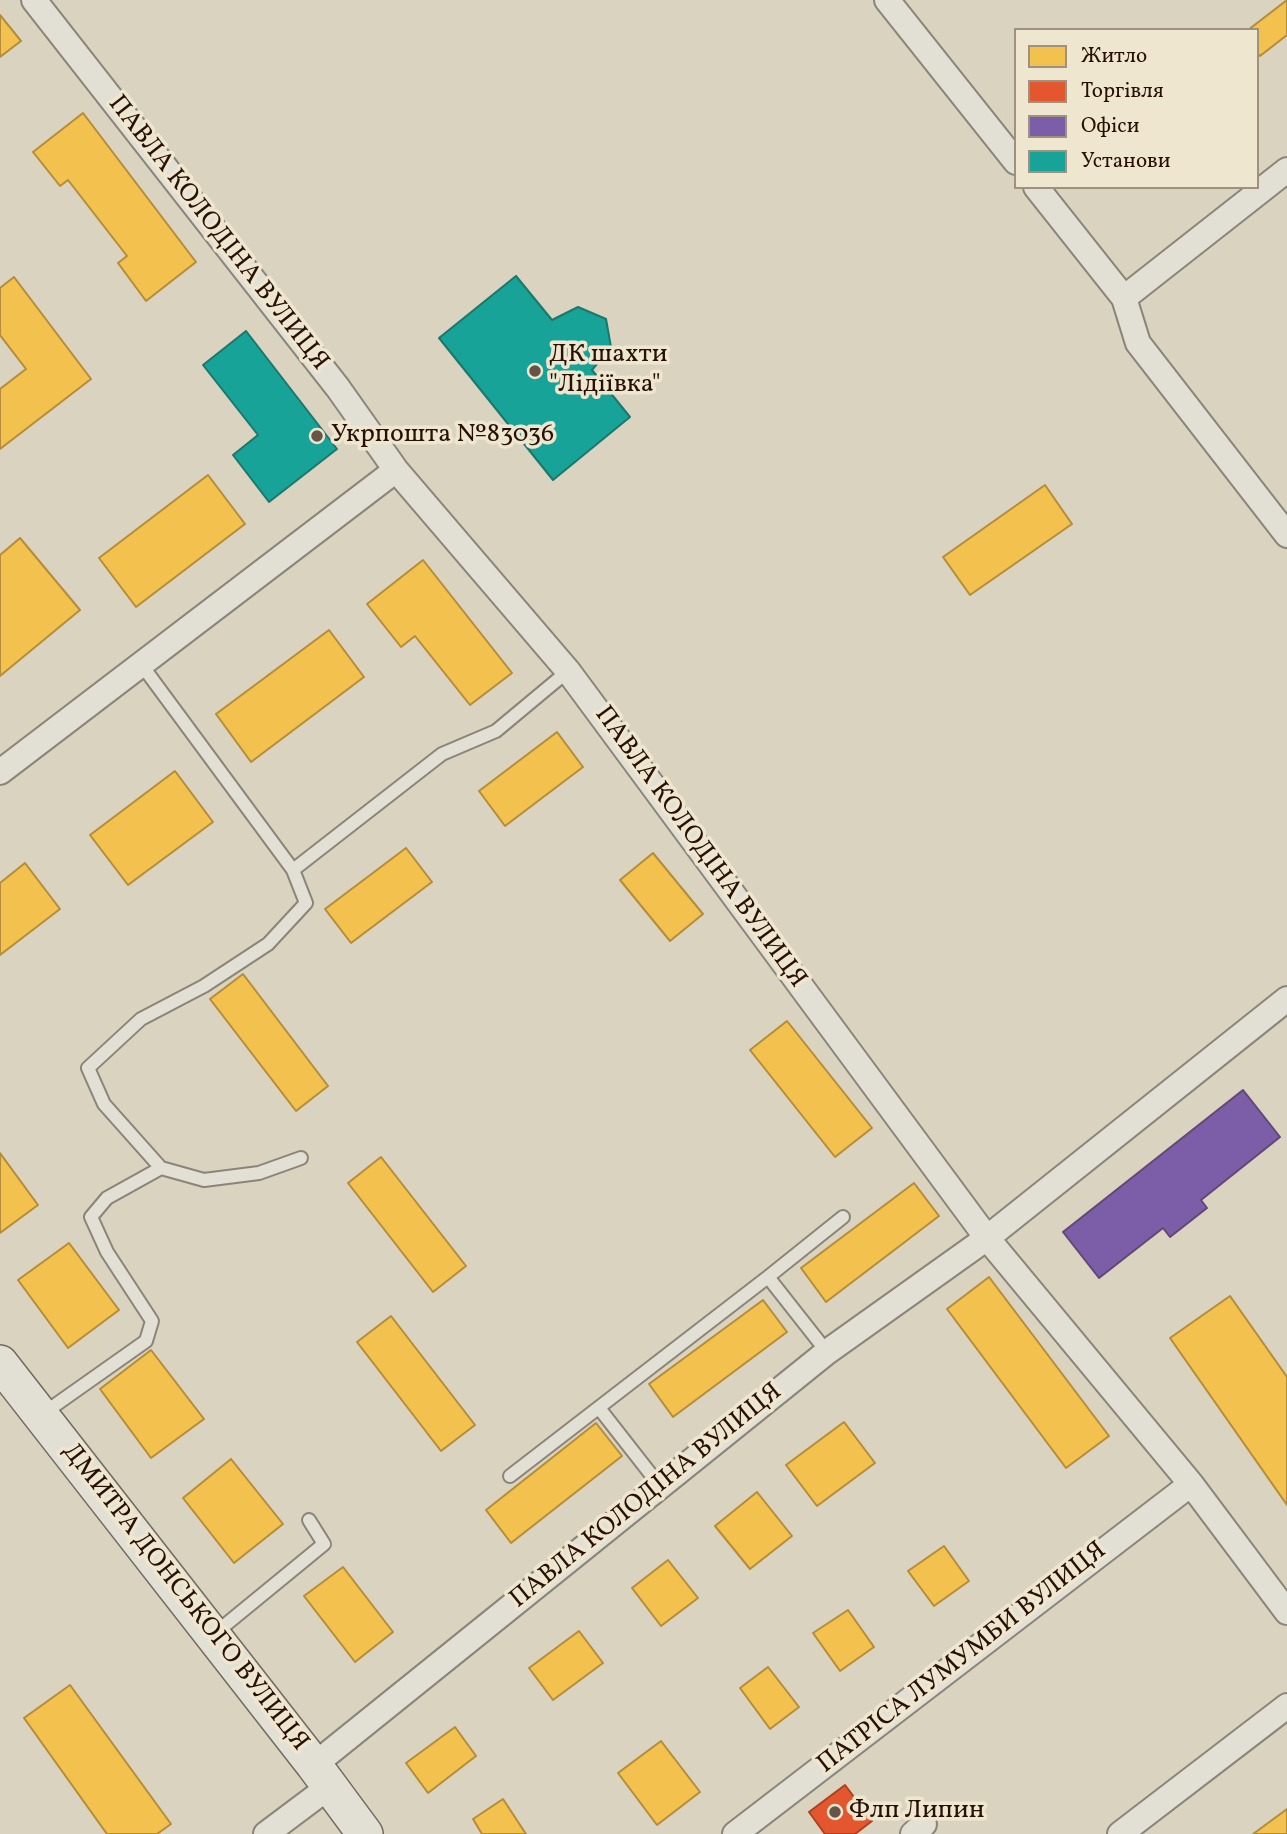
<!DOCTYPE html>
<html>
<head>
<meta charset="utf-8">
<style>
	body { margin:0 }
	#map { position:relative; width:1287px; height:1834px; overflow:hidden; background:#dad3bf; font-family:Vollkorn,serif }
	canvas { display:block }
	.legend { position:absolute; left:1014px; top:28px; width:245px; height:161px; box-sizing:border-box; background:#eee6ce; border:2px solid #9e917e; margin:0; padding:9px 12px; list-style:none; font-size:21px; color:#271107 }
	.legend li { display:flex; align-items:center; gap:14px; height:35px }
	.legend b { width:35px; border:2px solid #9e917e }
</style>
</head>
<body>
<div id="map">
<canvas width="1287" height="1834"></canvas>
<ul class="legend">
<li><b style="height:19px;background:#f2c14e"></b>Житло</li>
<li><b style="height:19px;background:#e4572e"></b>Торгівля</li>
<li><b style="height:19px;background:#7b5ea7"></b>Офіси</li>
<li><b style="height:19px;background:#17a398"></b>Установи</li>
</ul>
</div>
<script>
const ctx = document.querySelector('canvas').getContext('2d');
ctx.lineJoin = 'round';
function fillPath(path, color) {
  ctx.fillStyle = color;
  ctx.fill(path, 'evenodd');
}
function toPath(rows) {
  const path = new Path2D();
  for (const r of rows) {
    path.moveTo(r[0], r[1]);
    for (let i = 2; i < r.length; i += 2) path.lineTo(r[i], r[i + 1]);
  }
  return path;
}
function trace(path, color, width, dash) {
  ctx.strokeStyle = color;
  ctx.lineWidth = width;
  ctx.lineCap = dash ? 'butt' : 'round';
  ctx.setLineDash(dash || []);
  ctx.stroke(path);
}
function label(font, color, halo, rows, align = 'center') {
  ctx.font = font + ' Vollkorn,serif';
  ctx.lineWidth = 7;
  ctx.setLineDash([]);
  ctx.textBaseline = 'middle';
  ctx.strokeStyle = halo;
  ctx.fillStyle = color;
  for (const [text, x, y, turn = 0] of rows) {
    ctx.save();
    ctx.translate(x, y);
    ctx.rotate((+turn || 0) * Math.PI / 180);
    ctx.textAlign = isNaN(turn) ? turn : align;
    if (halo) ctx.strokeText(text, 0, 0);
    ctx.fillText(text, 0, 0);
    ctx.restore();
  }
}
const homes = toPath([
	[1287,0,1287,35,1260,56,1257,52,1257,30,1248,30,1287,0],
	[0,15,21,41,0,57,0,15],
	[83,113,196,262,146,301,118,263,127,256,68,180,60,186,33,152,83,113],
	[14,277,91,379,0,449,0,389,26,369,0,335,0,288,14,277],
	[208,475,245,524,136,607,99,558,208,475],
	[1045,485,1072,524,970,595,943,557,1045,485],
	[20,538,80,610,0,676,0,555,20,538],
	[423,560,512,673,470,705,415,636,401,647,367,604,423,560],
	[329,630,364,677,251,762,216,714,329,630],
	[557,732,583,767,505,826,479,791,557,732],
	[175,771,213,822,128,885,90,835,175,771],
	[406,848,432,882,351,943,325,909,406,848],
	[653,853,703,914,670,941,620,880,653,853],
	[25,863,60,909,0,955,0,883,25,863],
	[243,974,328,1086,296,1111,210,999,243,974],
	[787,1021,872,1128,835,1157,750,1050,787,1021],
	[0,1153,38,1205,0,1233,0,1153],
	[381,1157,466,1266,433,1292,348,1183,381,1157],
	[914,1183,939,1216,826,1302,801,1268,914,1183],
	[69,1243,119,1310,68,1348,18,1280,69,1243],
	[989,1277,1109,1436,1066,1468,947,1309,989,1277],
	[1230,1296,1287,1377,1287,1505,1170,1338,1230,1296],
	[763,1300,787,1332,673,1417,649,1384,763,1300],
	[391,1316,475,1425,441,1451,357,1342,391,1316],
	[151,1350,204,1419,151,1458,100,1389,151,1350],
	[844,1422,875,1463,817,1506,786,1465,844,1422],
	[596,1423,622,1456,511,1543,486,1510,596,1423],
	[231,1459,283,1524,234,1563,183,1498,231,1459],
	[757,1492,792,1536,750,1569,715,1526,757,1492],
	[944,1546,969,1581,934,1606,908,1571,944,1546],
	[668,1560,698,1598,661,1626,632,1588,668,1560],
	[343,1567,393,1632,355,1662,304,1596,343,1567],
	[848,1610,874,1647,840,1671,813,1633,848,1610],
	[579,1631,603,1663,553,1700,529,1668,579,1631],
	[768,1667,799,1707,770,1729,740,1688,768,1667],
	[70,1685,171,1824,157,1834,107,1834,24,1718,70,1685],
	[455,1727,476,1756,428,1793,406,1763,455,1727],
	[661,1741,700,1792,657,1825,618,1773,661,1741],
	[503,1799,526,1834,482,1834,473,1819,503,1799],
	[1287,1809,1287,1834,1253,1834,1287,1809]
]);
fillPath(homes, '#f2c14e');
trace(homes, '#b58c39', 2);
const shops = toPath([
	[845,1785,872,1821,855,1834,825,1834,809,1812,845,1785]
]);
fillPath(shops, '#e4572e');
trace(shops, '#ab4222', 2);
const offices = toPath([
	[1243,1090,1280,1137,1201,1200,1207,1208,1170,1237,1163,1228,1099,1278,1063,1232,1243,1090]
]);
fillPath(offices, '#7b5ea7');
trace(offices, '#624777', 2);
const public = toPath([
	[516,276,552,320,578,307,606,319,611,347,592,370,630,417,553,480,439,338,516,276],
	[246,331,337,449,269,502,233,455,258,435,203,365,246,331]
]);
fillPath(public, '#17a398');
trace(public, '#1c776c', 2);
const lane = toPath([
	[141,664,293,870,306,903,268,944,204,986,141,1019,88,1068,104,1104,161,1168,204,1180,259,1173,301,1158],
	[293,870,442,754,496,731,568,671],
	[768,1277,827,1352],
	[599,1408,660,1486],
	[44,1413,146,1341,152,1321,107,1252,91,1217,107,1198,161,1168],
	[510,1476,768,1277,843,1217],
	[213,1635,324,1544,309,1520]
]);
const street = toPath([
	[34,0,338,388,396,470,568,671,987,1238,1191,1484,1287,1612],
	[887,0,1016,162],
	[1036,187,1124,298,1138,343,1287,535],
	[1124,298,1287,170],
	[0,772,396,470],
	[314,1765,827,1352,987,1238,1287,999],
	[266,1834,330,1786],
	[735,1834,1191,1484],
	[913,1834,924,1824],
	[1120,1834,1287,1706]
]);
const secondary = toPath([
	[0,1363,314,1765,365,1834]
]);
trace(lane, '#8b8478', 16);
trace(street, '#8b8478', 28);
trace(secondary, '#726a5f', 38);
trace(lane, '#e2dfd4', 12);
trace(street, '#e2dfd4', 24);
trace(secondary, '#e2dfd4', 35);
for (const [x, y, r, color] of [
	[535,371,7,"#665547"],
	[317,436,7,"#665547"],
	[835,1812,7,"#665547"]
]) {
  const dot = new Path2D();
  dot.arc(x, y, r, 0, 2 * Math.PI);
  ctx.fillStyle = color;
  ctx.fill(dot);
  trace(dot, '#eee6ce', 2.5);
}
label('26px', '#271107', '#eee6ce', [
	["ПАВЛА КОЛОДІНА ВУЛИЦЯ",217,234,52],
	["ПАВЛА КОЛОДІНА ВУЛИЦЯ",699,848,54],
	["ПАВЛА КОЛОДІНА ВУЛИЦЯ",647,1497,-39],
	["ДМИТРА ДОНСЬКОГО ВУЛИЦЯ",184,1598,52],
	["ПАТРІСА ЛУМУМБИ ВУЛИЦЯ",963,1659,-38]
]);
label('26px', '#271107', '#eee6ce', [
	["ДК шахти",549,356],
	["\"Лідіївка\"",549,386],
	["Укрпошта №83036",331,436],
	["Флп Липин",849,1812]
], 'left');
</script>
</body>
</html>
